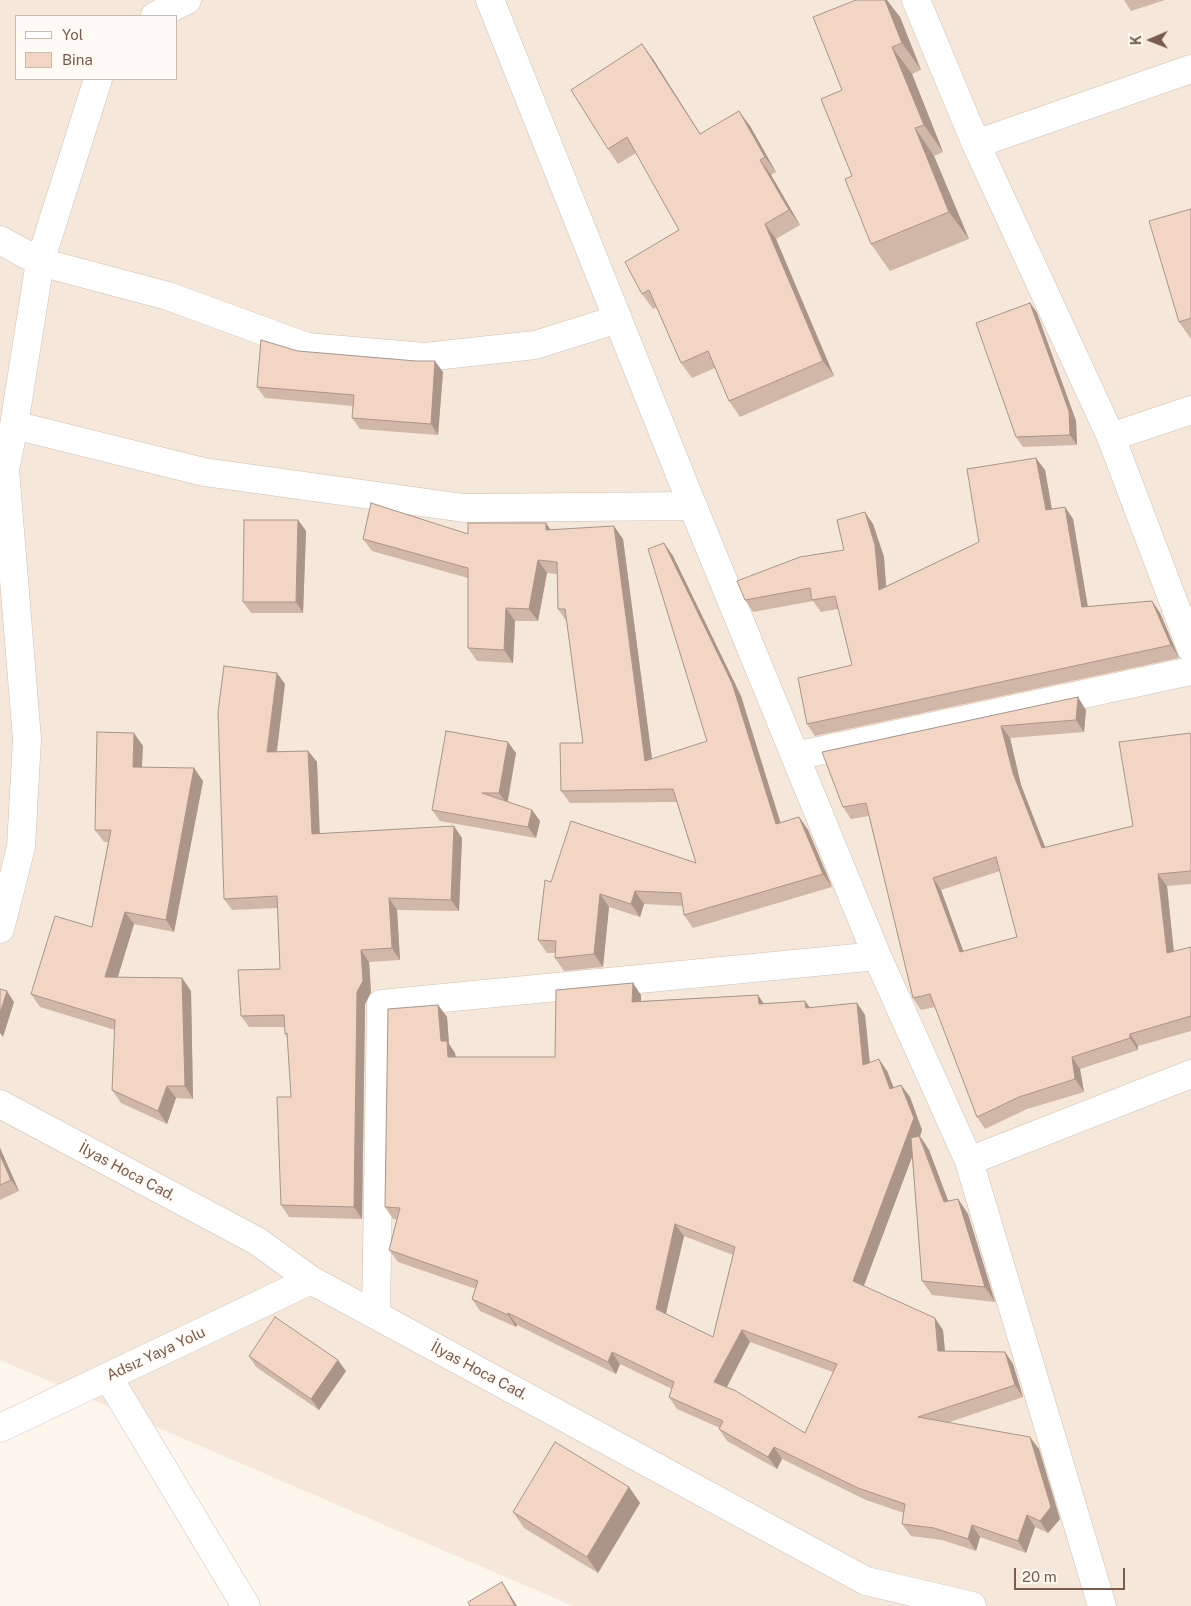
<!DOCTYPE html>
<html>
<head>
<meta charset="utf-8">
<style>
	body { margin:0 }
	#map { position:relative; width:1191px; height:1606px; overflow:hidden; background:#fdf6ec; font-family:"Public Sans",sans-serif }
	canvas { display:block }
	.legend { position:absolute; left:15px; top:15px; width:162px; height:65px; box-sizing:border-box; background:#fffaf3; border:1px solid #cabbb1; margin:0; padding:6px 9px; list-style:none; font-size:15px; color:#7a5c4d }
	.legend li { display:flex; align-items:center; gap:10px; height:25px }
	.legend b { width:25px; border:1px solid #cabbb1 }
	.north { position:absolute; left:1126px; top:15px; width:50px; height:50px; -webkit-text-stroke:4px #fffaf3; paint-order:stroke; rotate:269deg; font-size:14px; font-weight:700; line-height:20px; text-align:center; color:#7a5c4d }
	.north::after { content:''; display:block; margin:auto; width:18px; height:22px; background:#7a5c4d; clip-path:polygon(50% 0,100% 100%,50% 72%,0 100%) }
	.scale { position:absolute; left:1014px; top:1568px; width:111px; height:22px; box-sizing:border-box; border:2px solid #7a5c4d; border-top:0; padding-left:6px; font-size:15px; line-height:18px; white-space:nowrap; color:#7a5c4d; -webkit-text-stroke:4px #fffaf3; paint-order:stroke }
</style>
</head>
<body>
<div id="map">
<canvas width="1191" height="1606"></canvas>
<ul class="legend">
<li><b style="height:6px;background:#fff"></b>Yol</li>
<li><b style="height:14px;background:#f3d5c3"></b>Bina</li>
</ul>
<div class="north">K</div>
<div class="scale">20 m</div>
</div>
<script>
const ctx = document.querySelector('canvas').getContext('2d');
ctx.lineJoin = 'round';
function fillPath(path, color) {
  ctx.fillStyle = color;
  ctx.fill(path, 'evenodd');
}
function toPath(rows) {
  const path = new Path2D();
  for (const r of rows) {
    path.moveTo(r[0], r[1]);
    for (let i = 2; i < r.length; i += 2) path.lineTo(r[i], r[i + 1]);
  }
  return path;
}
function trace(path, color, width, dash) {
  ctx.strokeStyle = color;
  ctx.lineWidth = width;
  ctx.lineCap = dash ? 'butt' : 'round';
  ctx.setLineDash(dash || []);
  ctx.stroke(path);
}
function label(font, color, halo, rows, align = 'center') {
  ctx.font = font + ' "Public Sans",sans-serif';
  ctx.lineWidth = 4;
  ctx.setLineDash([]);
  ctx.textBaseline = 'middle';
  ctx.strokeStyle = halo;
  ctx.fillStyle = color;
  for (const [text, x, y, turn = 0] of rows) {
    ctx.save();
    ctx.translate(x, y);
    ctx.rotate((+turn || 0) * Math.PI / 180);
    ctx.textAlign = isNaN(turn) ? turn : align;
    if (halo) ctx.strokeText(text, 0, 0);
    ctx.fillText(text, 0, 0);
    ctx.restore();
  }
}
fillPath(toPath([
	[0,0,1191,0,1191,1606,573,1606,0,1360],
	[16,16,176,16,176,79,16,79]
]), '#f5e8da');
const street = toPath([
	[490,0,687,492,877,956,969,1161,1102,1606],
	[916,0,976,144,1111,437,1191,648],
	[155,16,187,0],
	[976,144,1191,69],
	[0,240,40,262,168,296,307,347,425,357,535,345,618,319],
	[14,425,204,472,464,508,693,506],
	[1111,437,1191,410],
	[0,472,5,470,14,425,40,262,98,79],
	[795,756,1191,671],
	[0,929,21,847,27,739,5,470],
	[0,1104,257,1241,311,1280,866,1581,972,1606],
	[969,1161,1191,1074],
	[376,1315,381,1004,877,956],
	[108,1377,246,1606],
	[0,1428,311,1280]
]);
trace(street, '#d1beb0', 29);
trace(street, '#fff', 28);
fillPath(toPath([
	[1124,0,1165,0,1131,11],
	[900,17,921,70,912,74,943,152,934,156,969,239,890,271,871,244,852,176],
	[653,59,700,134,750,126,776,172,771,175,800,225,776,239,834,376,740,417,729,401,715,368,692,378,681,363,657,307,653,309,642,294,679,230,636,153,618,164,608,149],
	[1191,209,1191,339,1179,322],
	[1030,303,1037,313,1076,421,1077,445,1023,447,1016,437],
	[298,351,443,372,438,435,360,429,352,418,353,406,265,398,257,387],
	[1045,470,1052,509,1065,507,1073,519,1088,607,1152,601,1160,613,1179,658,815,736,807,724,852,665,838,609,821,612,813,601,753,612,745,600,844,550,873,524,884,557,886,586,979,542],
	[298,520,306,531,303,613,251,613,243,602],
	[550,529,623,539,652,759,707,741,664,543,673,556,741,696,780,823,799,817,808,830,832,887,693,928,684,915,683,906,644,904,640,917,609,907,603,967,564,971,555,958,555,953,547,953,538,940,551,882,696,863,677,802,570,803,561,791,583,743,567,622,558,609,557,574,547,573,538,621,515,621,513,663,477,661,468,648,468,578,372,551,363,539,468,534],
	[285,684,277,752,308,751,317,762,320,834,462,838,459,911,397,910,400,960,369,962,371,992,365,1004,362,1219,289,1217,281,1205,291,1097,287,1037,285,1034,285,1027,249,1027,241,1016,280,969,278,908,232,910,224,899],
	[1086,710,1084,732,1010,738,1021,785,1045,847,1133,826,1191,734,1191,884,1167,886,1174,951,1191,947,1191,1031,1138,1046,1138,1050,1080,1069,1084,1092,1027,1109,985,1129,977,1117,935,1007,921,1010,913,998,869,816,851,819,843,807,822,752],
	[1000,871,1017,937,963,951,941,890],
	[143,746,142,767,203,781,174,932,134,924,117,977,182,978,191,991,193,1099,176,1098,167,1124,121,1103,112,1090,115,1030,40,1007,31,994,92,927,108,842,104,842,95,830],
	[516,753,508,802,532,810,540,821,536,838,440,821,432,810],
	[641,995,641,1001,758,995,764,1004,805,1001,810,1008,857,1003,865,1015,870,1062,887,1071,894,1088,901,1085,910,1097,922,1130,920,1136,929,1150,948,1201,958,1199,968,1214,995,1302,932,1295,922,1281,912,1156,864,1286,943,1330,945,1351,1005,1352,1013,1364,1023,1397,947,1423,1039,1449,1060,1519,1048,1533,1035,1527,1026,1553,980,1537,976,1551,942,1540,911,1536,902,1524,904,1513,866,1500,782,1459,777,1469,727,1441,719,1429,720,1428,677,1409,669,1397,672,1389,620,1364,616,1374,517,1325,516,1327,480,1311,472,1299,476,1289,398,1262,389,1250,397,1219,393,1219,385,1207,438,1005,447,1017,449,1044,455,1053,456,1057,555,1057],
	[684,1236,733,1255,713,1337,666,1314],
	[750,1342,833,1372,805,1433,727,1387],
	[0,1148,19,1191,0,1200],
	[249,1356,346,1371,319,1410,256,1367],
	[629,1487,640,1503,598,1573,524,1528,513,1512]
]), '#d1b7a8');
fillPath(toPath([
	[885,0,887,0,900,17,921,70,902,43],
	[642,44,653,59,710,149,700,134],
	[892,47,912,74,943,152,924,125],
	[739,111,750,126,776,172,765,157],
	[915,128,934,156,969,239,949,212],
	[760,160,771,175,800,225,789,210],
	[765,224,776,239,834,376,823,361],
	[1030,303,1037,313,1076,421,1077,445,1070,435],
	[435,361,443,372,438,435,431,424],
	[1036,458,1045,470,1054,522,1046,510],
	[1065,507,1073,519,1090,620,1082,607],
	[865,512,873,524,884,557,887,602,879,590],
	[298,520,306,531,303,613,296,602],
	[546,523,555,536,546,530],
	[614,526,623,539,654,774,645,761],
	[664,543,673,556,741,696,785,837,776,824],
	[538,560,547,573,538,621,529,609],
	[1152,601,1160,613,1179,658,1171,645],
	[506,608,515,621,513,663,504,650],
	[277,673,285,684,275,764,267,752],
	[1078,697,1086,710,1084,732,1076,720],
	[1001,726,1010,738,1021,785,1050,860,1042,848,1013,773],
	[134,733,143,746,141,779,133,767],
	[508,742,516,753,507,804,499,793],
	[308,751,317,762,320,846,312,834],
	[194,768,203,781,174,932,166,920],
	[532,810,540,821,536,838,528,827],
	[799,817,808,830,832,887,823,874],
	[454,826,462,838,459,911,451,900],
	[1158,874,1167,886,1175,965,1167,953],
	[933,878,941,890,968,964,960,952],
	[635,891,644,904,640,917,631,904],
	[600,894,609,907,603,967,594,954],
	[389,898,397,910,400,960,392,948],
	[125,912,134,924,114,990,105,977],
	[361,950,369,962,371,992,365,1004,362,1219,354,1207,357,992],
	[182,978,191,991,193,1099,185,1086],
	[633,983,641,995,641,1014,632,1002],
	[7,991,14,1002,3,1037,0,1033,0,1013],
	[758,995,766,1007,759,1004],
	[805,1001,814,1013,806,1008],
	[857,1003,865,1015,871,1077,863,1065],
	[438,1005,447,1017,449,1044,455,1053,457,1069,448,1057,441,1041],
	[1130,1034,1138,1046,1138,1050,1130,1038],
	[1072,1057,1080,1069,1084,1092,1075,1079],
	[879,1059,887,1071,899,1101,890,1089],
	[901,1085,910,1097,922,1130,920,1136,929,1150,954,1216,944,1202,920,1136,861,1293,853,1281],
	[167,1086,176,1098,167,1124,158,1111],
	[0,1148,19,1191,11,1180,0,1155],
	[958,1199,968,1214,995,1302,985,1287],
	[675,1224,684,1236,664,1321,656,1309],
	[508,1313,517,1325,516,1327,508,1315],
	[935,1318,943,1330,946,1363,938,1351],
	[742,1330,750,1342,723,1394,714,1382],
	[612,1352,620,1364,616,1374,608,1362],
	[1005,1352,1013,1364,1023,1397,1015,1385],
	[338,1360,346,1371,319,1410,311,1399],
	[1030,1437,1039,1449,1060,1519,1048,1533,1040,1521],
	[774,1447,782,1459,777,1469,768,1457],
	[629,1487,640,1503,598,1573,587,1557],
	[1027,1515,1035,1527,1026,1553,1018,1541],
	[972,1525,980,1537,976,1551,968,1539],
	[502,1582,509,1593,517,1606,515,1606]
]), '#aa9588');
const building = toPath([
	[856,0,885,0,902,43,892,47,924,125,915,128,949,212,871,244,845,179,852,176,821,99,842,90,813,17,856,0],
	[642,44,700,134,739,111,765,157,760,160,789,210,765,224,823,361,729,401,708,351,681,363,649,290,642,294,625,262,679,230,627,137,608,149,571,90,642,44],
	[1191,209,1191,318,1179,322,1149,221,1191,209],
	[1030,303,1069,411,1070,435,1016,437,976,323,1030,303],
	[261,340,298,351,416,361,435,361,431,424,352,418,354,395,257,387,261,340],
	[1036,458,1046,510,1065,507,1082,607,1152,601,1171,645,807,724,798,678,852,665,835,596,812,600,810,588,745,600,737,581,800,557,844,550,837,520,865,512,875,545,879,590,979,542,967,469,1036,458],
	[371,503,468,534,468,523,546,523,546,530,614,526,645,761,707,741,648,549,664,543,732,683,776,824,799,817,823,874,684,915,681,893,635,891,631,904,600,894,594,954,555,958,556,941,538,940,545,880,551,882,571,821,696,863,673,789,561,791,560,743,583,743,565,609,558,609,557,562,538,560,529,609,506,608,504,650,468,648,468,568,363,539,371,503],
	[244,520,298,520,296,602,243,602,244,520],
	[224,666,277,673,267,752,308,751,312,834,454,826,451,900,389,898,392,948,361,950,363,981,357,992,354,1207,281,1205,277,1097,291,1097,287,1033,285,1034,284,1015,241,1016,238,970,280,969,277,896,224,899,218,712,224,666],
	[1078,697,1076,720,1001,726,1013,773,1042,848,1133,826,1119,742,1190,733,1191,737,1191,871,1158,874,1167,953,1191,947,1191,1016,1130,1034,1130,1038,1072,1057,1075,1079,1019,1097,977,1117,930,994,913,998,866,803,843,807,822,752,1078,697],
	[996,857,1017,937,960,952,933,878,996,857],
	[446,731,508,742,499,793,482,793,532,810,528,827,432,810,446,731],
	[97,732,134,733,133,767,194,768,166,920,125,912,105,977,182,978,185,1086,167,1086,158,1111,112,1090,115,1020,31,994,55,916,92,927,111,830,95,830,97,732],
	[633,983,632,1002,758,995,759,1004,805,1001,806,1008,857,1003,863,1065,879,1059,890,1089,901,1085,914,1118,853,1281,935,1318,938,1351,1005,1352,1015,1385,918,1417,1030,1437,1051,1507,1040,1521,1027,1515,1018,1541,972,1525,968,1539,934,1528,902,1524,905,1504,858,1488,774,1447,768,1457,719,1429,723,1421,669,1397,674,1382,612,1352,608,1362,508,1313,508,1315,472,1299,478,1281,389,1250,400,1208,385,1207,388,1009,438,1005,441,1041,447,1041,448,1057,555,1057,556,990,633,983],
	[675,1224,735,1247,713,1337,656,1309,675,1224],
	[742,1330,837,1364,805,1433,736,1391,714,1382,742,1330],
	[0,989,7,991,0,1013,0,989],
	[919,1136,944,1202,958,1199,985,1287,922,1281,911,1138,919,1136],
	[0,1155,11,1180,0,1185,0,1155],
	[275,1317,338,1360,311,1399,249,1356,275,1317],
	[555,1442,629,1487,587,1557,513,1512,555,1442],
	[502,1582,515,1606,470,1606,468,1602,502,1582]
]);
fillPath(building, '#f3d5c3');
trace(building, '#aa9588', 1);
label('15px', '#7a5c4d', '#fffaf3', [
	["İlyas Hoca Cad.",127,1172,28],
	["Adsız Yaya Yolu",156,1354,-25],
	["İlyas Hoca Cad.",479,1371,28]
]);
</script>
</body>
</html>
